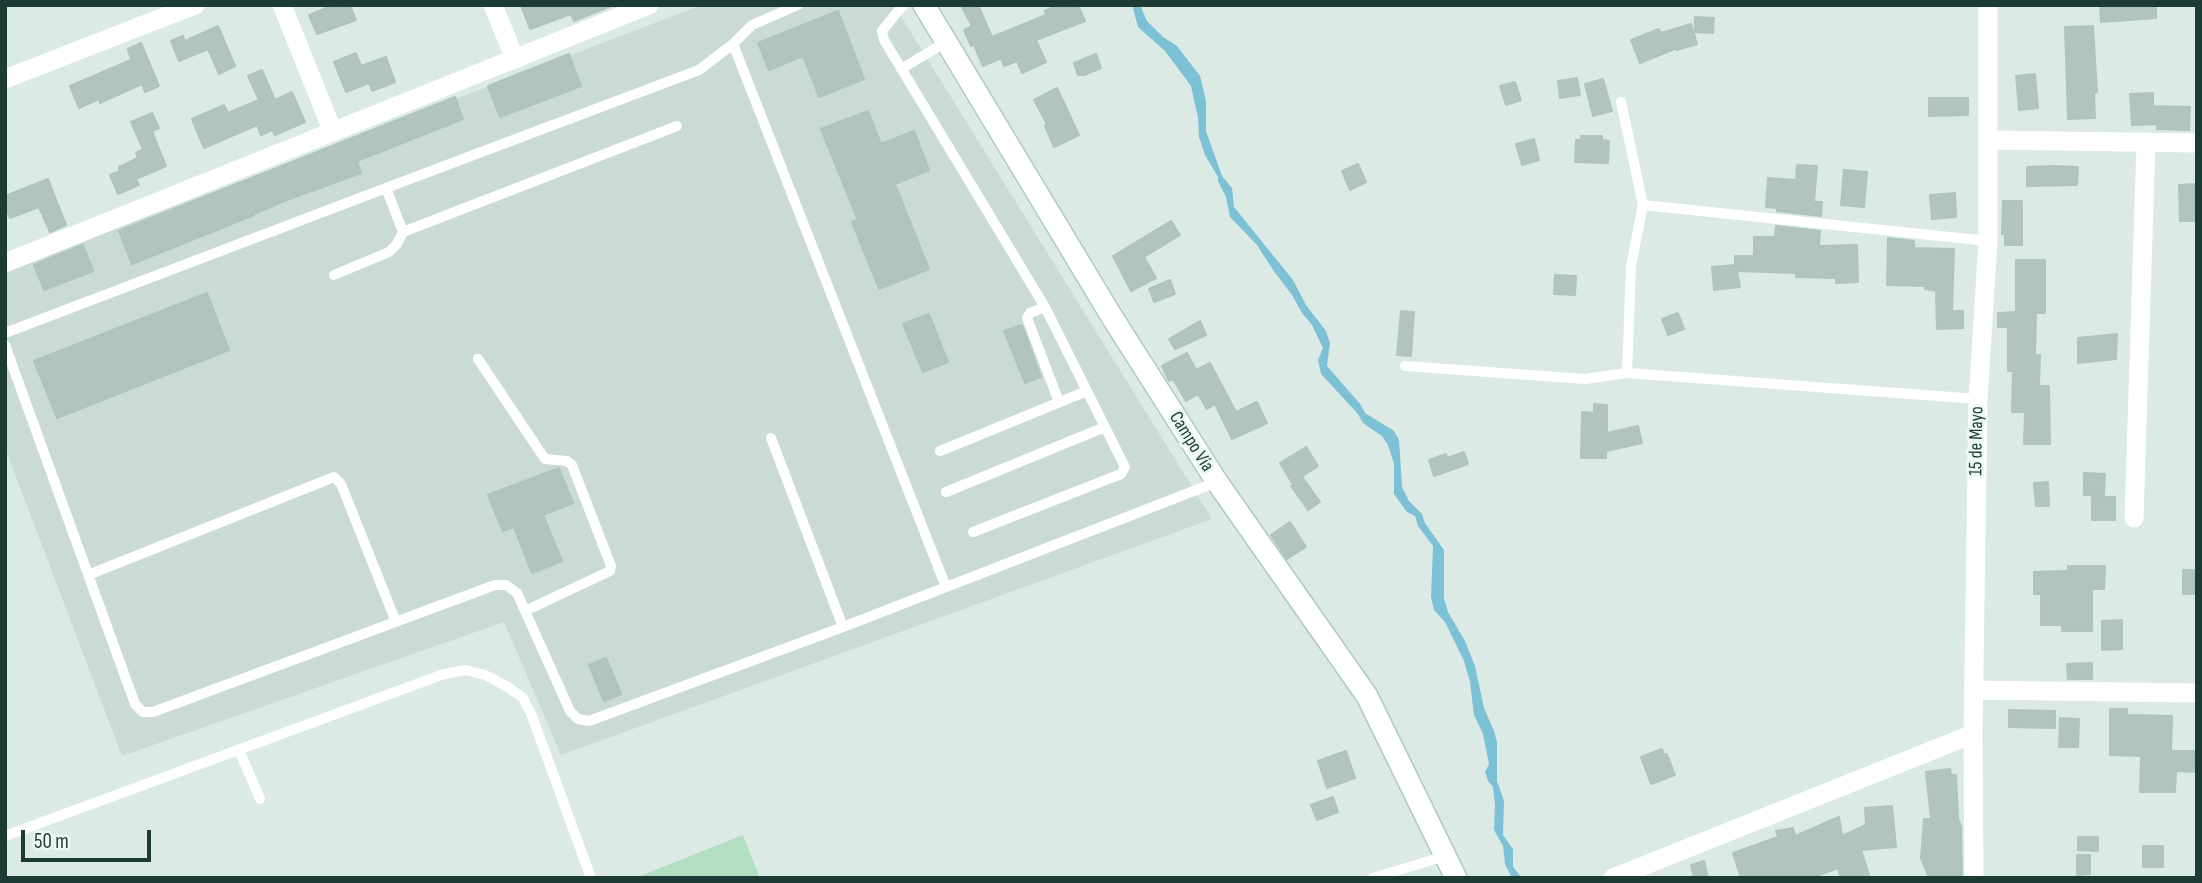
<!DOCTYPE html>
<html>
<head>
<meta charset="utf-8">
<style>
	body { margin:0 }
	#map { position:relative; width:2202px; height:883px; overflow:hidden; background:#dceae5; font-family:"Sofia Sans Condensed",sans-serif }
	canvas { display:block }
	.frame { position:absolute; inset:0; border:7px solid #1d3b35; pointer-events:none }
	.scale { position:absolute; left:21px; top:830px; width:130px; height:32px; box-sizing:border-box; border:4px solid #1d3b35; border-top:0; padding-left:9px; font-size:21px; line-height:24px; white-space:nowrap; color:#1d3b35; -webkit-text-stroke:5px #edf7f3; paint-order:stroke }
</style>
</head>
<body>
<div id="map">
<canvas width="2202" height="883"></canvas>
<div class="frame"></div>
<div class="scale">50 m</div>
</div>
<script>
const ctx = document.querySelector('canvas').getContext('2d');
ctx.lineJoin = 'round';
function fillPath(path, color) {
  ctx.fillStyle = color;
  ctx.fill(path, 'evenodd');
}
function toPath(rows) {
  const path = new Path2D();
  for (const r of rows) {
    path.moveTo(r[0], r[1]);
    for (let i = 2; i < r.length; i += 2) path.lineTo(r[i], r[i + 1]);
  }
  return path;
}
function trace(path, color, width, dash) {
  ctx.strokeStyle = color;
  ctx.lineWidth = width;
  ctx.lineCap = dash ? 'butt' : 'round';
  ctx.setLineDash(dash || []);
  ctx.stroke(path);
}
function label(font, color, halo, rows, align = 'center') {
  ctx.font = font + ' "Sofia Sans Condensed",sans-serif';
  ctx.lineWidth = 6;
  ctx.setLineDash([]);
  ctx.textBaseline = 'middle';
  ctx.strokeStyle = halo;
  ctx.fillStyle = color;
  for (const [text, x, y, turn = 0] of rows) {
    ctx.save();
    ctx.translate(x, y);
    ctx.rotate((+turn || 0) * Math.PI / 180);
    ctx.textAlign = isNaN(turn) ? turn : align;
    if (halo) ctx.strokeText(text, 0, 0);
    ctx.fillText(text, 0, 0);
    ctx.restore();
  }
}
fillPath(toPath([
	[702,5,894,5,1212,519,561,755,504,622,122,756,5,448,5,271]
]), '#cadad4');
fillPath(toPath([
	[743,835,760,878,635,878]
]), '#b2dec2');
fillPath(toPath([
	[1132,5,1140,5,1147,21,1163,37,1177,46,1200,76,1206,101,1206,131,1222,176,1232,188,1234,207,1293,280,1306,305,1326,331,1330,343,1327,366,1361,405,1365,413,1394,431,1399,440,1402,487,1409,501,1422,514,1425,523,1444,550,1444,598,1448,612,1465,641,1475,666,1484,708,1494,731,1497,742,1497,781,1504,801,1503,835,1513,849,1513,867,1522,878,1511,876,1505,864,1503,846,1494,830,1495,805,1493,787,1488,781,1485,772,1489,764,1483,734,1474,715,1470,682,1464,661,1445,622,1434,610,1431,597,1433,546,1418,526,1415,516,1407,512,1394,494,1394,464,1388,445,1382,436,1363,423,1358,414,1321,374,1318,360,1323,348,1312,325,1302,313,1292,295,1273,270,1257,245,1230,217,1226,197,1218,181,1218,177,1205,155,1199,137,1198,118,1191,86,1165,51,1138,27]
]), '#7dc1d6');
const building = toPath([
	[334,5,350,5,356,20,317,34,309,15,334,5],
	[521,5,611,5,611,6,574,21,571,14,530,29,521,5],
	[961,5,978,5,992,37,1046,15,1045,11,1058,5,1078,5,1085,21,1036,40,1046,62,1022,73,1017,61,1004,66,1001,58,983,66,974,45,971,46,964,30,972,26,961,5],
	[2100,5,2156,5,2156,18,2101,22,2100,5],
	[838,11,864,79,819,97,803,56,769,70,758,43,838,11],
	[1695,17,1714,18,1713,33,1695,32,1695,17],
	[1691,24,1697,44,1677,50,1677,48,1640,63,1631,40,1659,29,1661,33,1691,24],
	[218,26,235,66,219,74,208,49,179,61,171,41,183,36,185,41,218,26],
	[2093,26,2097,92,2094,93,2095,118,2068,119,2065,27,2093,26],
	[141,43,159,86,145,92,142,84,100,103,99,99,79,108,70,86,131,60,128,49,141,43],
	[356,53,361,66,386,57,395,82,372,91,369,83,346,92,334,62,356,53],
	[569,54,581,86,500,117,488,86,569,54],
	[1096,54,1101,68,1084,75,1078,75,1074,63,1096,54],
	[262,70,275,100,292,92,305,122,275,135,272,130,261,135,257,125,204,148,192,119,224,105,228,113,259,100,248,76,262,70],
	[2035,74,2038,108,2019,110,2016,76,2035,74],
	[1577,78,1580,95,1560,98,1558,81,1577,78],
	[1603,79,1612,111,1593,116,1585,84,1603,79],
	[1515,82,1521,100,1506,105,1500,86,1515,82],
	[1057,88,1079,135,1054,147,1045,126,1047,124,1034,100,1057,88],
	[2153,93,2153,106,2190,107,2189,130,2157,129,2157,124,2132,125,2130,94,2153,93],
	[455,97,463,119,357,161,361,173,284,201,254,214,254,215,132,264,119,231,455,97],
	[1929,98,1968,98,1968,115,1929,116,1929,98],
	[868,111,881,144,914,131,929,170,895,184,929,269,879,289,852,222,858,220,821,129,868,111],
	[152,113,159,128,152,131,166,166,136,179,139,185,118,194,110,175,120,171,119,167,138,158,136,153,143,149,131,122,152,113],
	[1581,136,1602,136,1602,140,1609,141,1608,163,1575,162,1576,140,1581,140,1581,136],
	[1534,139,1539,160,1522,165,1516,144,1534,139],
	[1358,164,1366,182,1350,190,1342,171,1358,164],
	[1797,165,1817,166,1814,202,1822,202,1821,216,1777,211,1777,208,1766,207,1768,178,1796,180,1797,165],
	[2054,166,2078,167,2077,185,2027,186,2027,167,2054,166],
	[1844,170,1867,172,1864,207,1841,205,1844,170],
	[48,179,66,225,50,232,39,207,10,218,5,206,5,196,48,179],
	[2197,184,2197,221,2180,221,2179,185,2197,184],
	[1955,193,1956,217,1932,219,1930,195,1955,193],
	[2003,201,2022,201,2022,245,2005,245,2005,234,2002,234,2003,201],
	[1171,221,1180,235,1144,257,1156,278,1131,291,1113,256,1171,221],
	[1776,226,1820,231,1819,246,1857,245,1858,282,1836,283,1836,278,1796,277,1796,273,1737,271,1740,287,1714,290,1712,267,1735,265,1735,256,1754,256,1754,237,1775,237,1776,226],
	[1888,238,1914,241,1914,248,1954,249,1952,311,1963,311,1963,328,1937,329,1936,291,1925,289,1925,286,1887,285,1888,238],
	[83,245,93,271,44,290,34,265,83,245],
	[2016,260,2045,260,2045,313,2036,313,2035,355,2040,355,2039,386,2049,386,2050,444,2024,444,2025,412,2012,412,2013,371,2008,371,2008,327,1998,327,1998,313,2016,312,2016,260],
	[1555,275,1576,276,1575,295,1554,294,1555,275],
	[1170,280,1175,294,1154,302,1149,289,1170,280],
	[207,293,229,350,57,418,34,361,207,293],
	[1401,311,1414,312,1411,356,1397,355,1401,311],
	[1678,313,1684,329,1668,335,1662,319,1678,313],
	[929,314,948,362,923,372,903,324,929,314],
	[1200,321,1206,335,1175,349,1169,339,1200,321],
	[1022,325,1041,377,1025,383,1004,331,1022,325],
	[2117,334,2116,359,2078,363,2078,338,2117,334],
	[1187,353,1196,370,1210,363,1236,412,1257,402,1267,423,1232,439,1215,404,1207,409,1198,394,1186,401,1173,379,1169,381,1162,366,1187,353],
	[1594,404,1607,405,1607,433,1638,426,1642,443,1606,451,1606,458,1581,458,1582,412,1594,413,1594,404],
	[1306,447,1318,466,1292,483,1280,463,1306,447],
	[1464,452,1468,464,1434,476,1429,460,1446,454,1447,458,1464,452],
	[559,468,573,503,543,515,562,561,532,573,514,527,503,531,488,495,559,468],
	[2084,473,2105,474,2104,495,2084,495,2084,473],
	[1303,478,1320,502,1308,510,1291,486,1303,478],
	[2048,482,2049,506,2036,506,2034,483,2048,482],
	[2092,497,2115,497,2115,520,2092,520,2092,497],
	[1290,522,1306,547,1287,559,1271,535,1290,522],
	[2068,566,2105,566,2104,589,2092,589,2092,631,2062,631,2062,625,2041,625,2041,594,2034,594,2034,572,2068,571,2068,566],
	[2183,570,2197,570,2197,594,2183,594,2183,570],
	[2122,620,2122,649,2102,650,2102,621,2122,620],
	[606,658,621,694,604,701,589,665,606,658],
	[2092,663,2092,679,2068,679,2067,664,2092,663],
	[2110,709,2127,709,2127,715,2172,716,2171,751,2197,751,2197,772,2176,771,2175,792,2140,792,2141,756,2110,755,2110,709],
	[2009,710,2055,711,2055,728,2009,727,2009,710],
	[2060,718,2079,719,2078,747,2059,747,2060,718],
	[1662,749,1664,755,1667,754,1675,775,1651,784,1641,757,1662,749],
	[1346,751,1355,778,1327,788,1318,761,1346,751],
	[1950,769,1951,775,1956,775,1958,818,1961,827,1962,878,1929,878,1921,858,1924,819,1931,819,1926,772,1950,769],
	[1333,797,1338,812,1317,820,1311,805,1333,797],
	[1892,806,1896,847,1861,850,1870,878,1841,878,1838,868,1811,878,1741,878,1733,853,1778,837,1776,831,1793,828,1795,836,1839,817,1842,836,1866,825,1865,808,1892,806],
	[2078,837,2098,837,2098,851,2078,850,2078,837],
	[2143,846,2163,846,2163,867,2143,867,2143,846],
	[2077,855,2090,855,2090,874,2077,875,2077,855],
	[1704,861,1708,878,1694,878,1691,865,1704,861]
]);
fillPath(building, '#b1c5be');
trace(building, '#aec4bd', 2);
const secondary = toPath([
	[924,5,1112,317,1217,482,1367,696,1456,878]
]);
trace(secondary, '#aecbc3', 24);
trace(toPath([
	[903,5,882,31,884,40,1045,307,1125,467,1121,474,973,532],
	[733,44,946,587],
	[901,69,946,42],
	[1621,102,1643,205,1631,266,1627,373],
	[677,126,403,232,386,188,699,70,733,44,752,25,798,5],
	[1643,205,1988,241],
	[334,275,389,252,397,244,403,232],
	[1045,307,1030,313,1027,318,1059,402],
	[5,333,386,188],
	[5,345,135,704,143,712,153,712,495,585,506,585,517,593,570,711,578,719,589,721,843,627,1217,482],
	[478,359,545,459,567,461,572,465,611,566,610,571,525,611],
	[1405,366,1585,379,1627,373,1978,399],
	[771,438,843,627],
	[940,451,1087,391],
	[946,492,1105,427],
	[88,575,334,477,341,484,396,622],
	[239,750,260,799],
	[5,836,444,674,466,670,485,675,508,687,523,698,532,716,591,878],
	[1373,878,1445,856]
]), '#fff', 10);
trace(toPath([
	[282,5,333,132],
	[493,5,515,59],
	[5,79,195,5],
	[1989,140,2197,143],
	[5,263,649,5],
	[2134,518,2146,142],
	[1974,690,2197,693],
	[1613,878,1973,734],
	[1974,878,1973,734,1978,399,1988,241,1988,5]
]), '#fff', 19);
trace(secondary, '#fff', 21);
label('19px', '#1d3b35', '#edf7f3', [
	["15 de Mayo",1977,441,-89],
	["Campo Vía",1191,442,58]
]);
</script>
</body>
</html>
